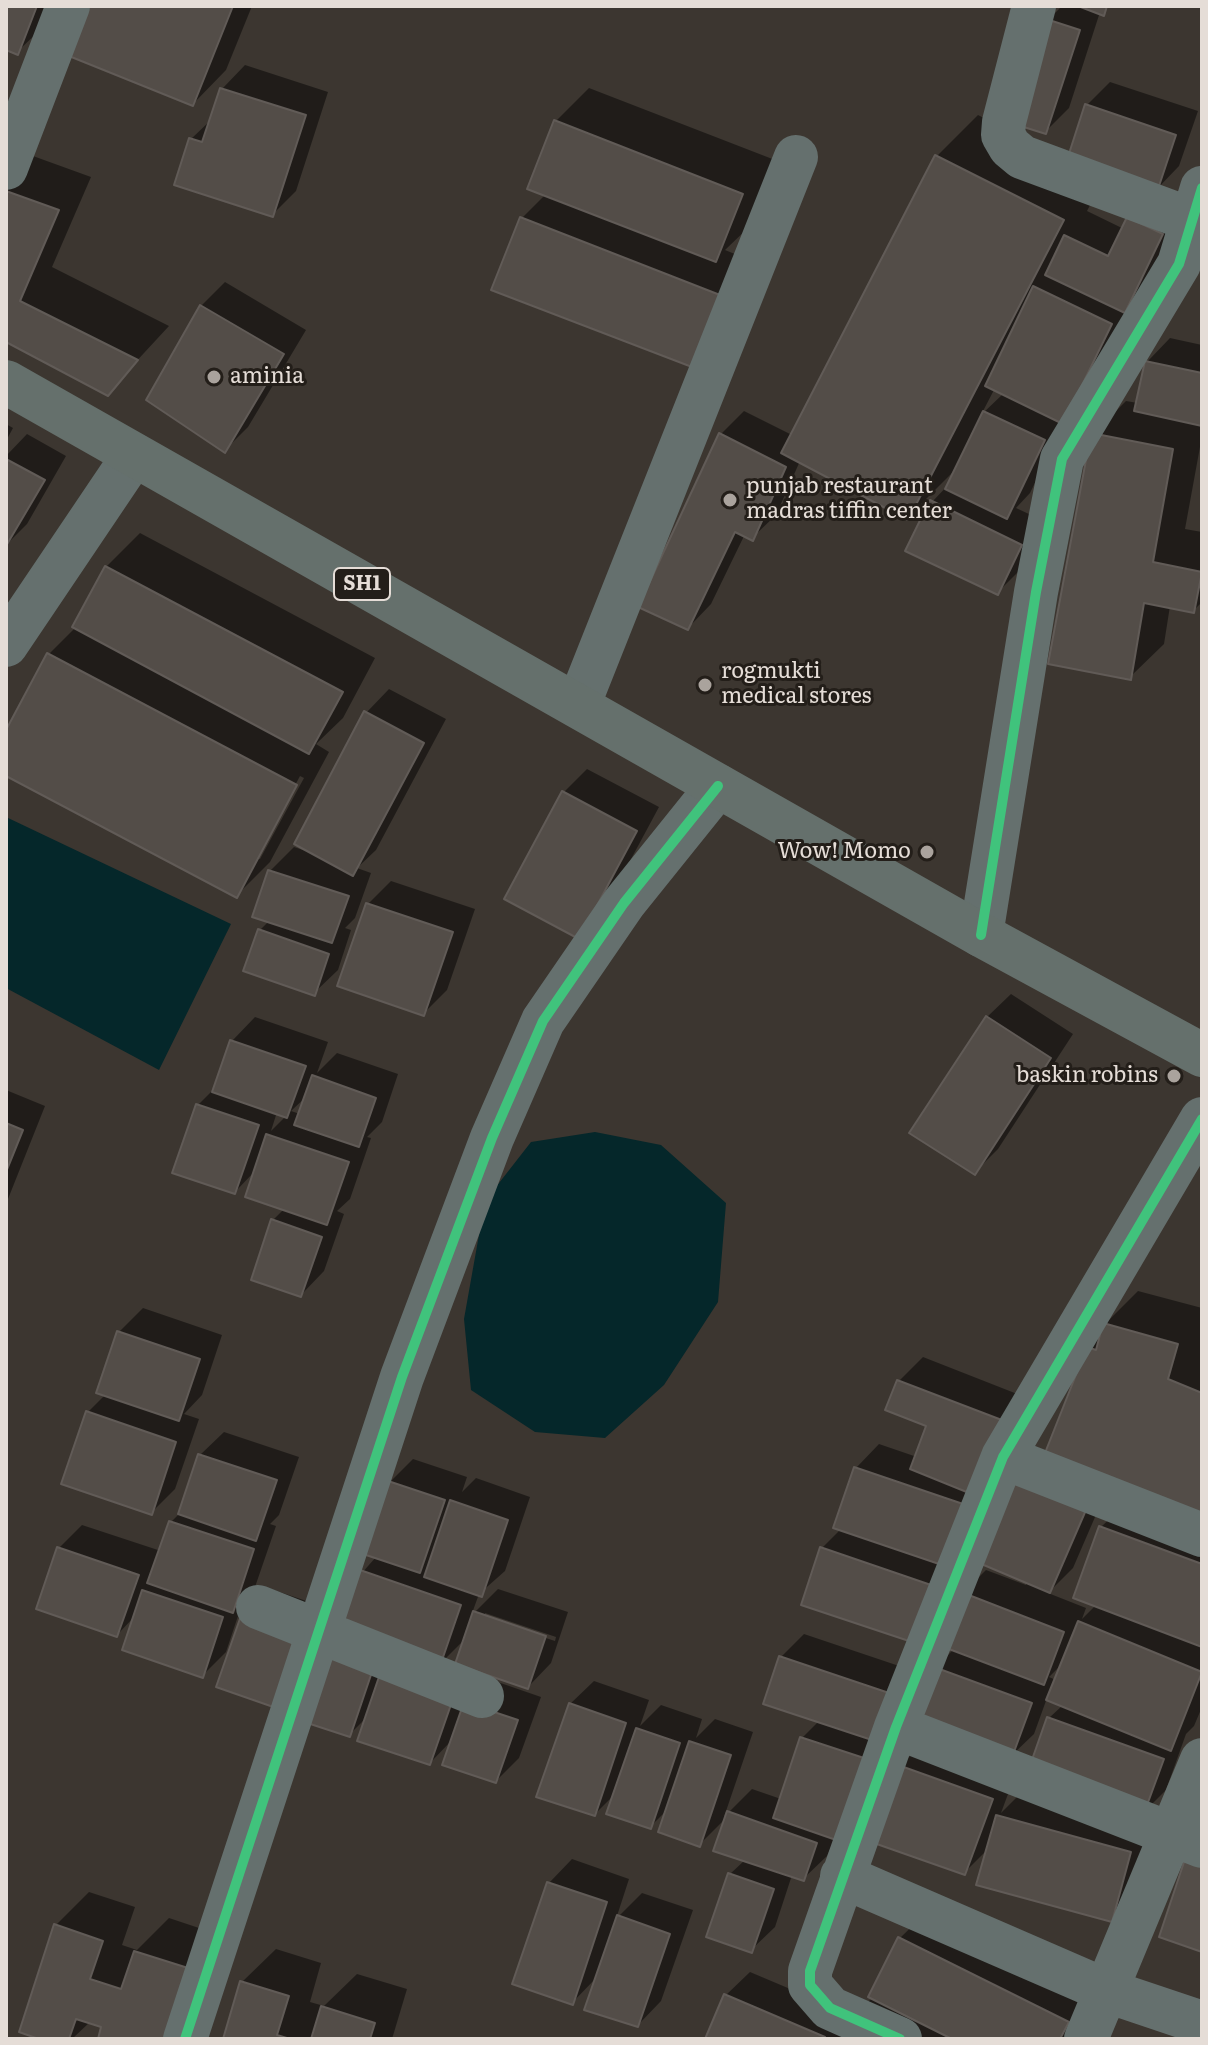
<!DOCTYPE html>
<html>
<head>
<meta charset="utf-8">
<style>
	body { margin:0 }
	#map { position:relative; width:1208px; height:2045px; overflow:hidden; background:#3c3630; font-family:Literata,serif }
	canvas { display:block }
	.frame { position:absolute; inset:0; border:8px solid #e5ddd7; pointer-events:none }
</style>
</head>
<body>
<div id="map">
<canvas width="1208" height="2045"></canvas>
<div class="frame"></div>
</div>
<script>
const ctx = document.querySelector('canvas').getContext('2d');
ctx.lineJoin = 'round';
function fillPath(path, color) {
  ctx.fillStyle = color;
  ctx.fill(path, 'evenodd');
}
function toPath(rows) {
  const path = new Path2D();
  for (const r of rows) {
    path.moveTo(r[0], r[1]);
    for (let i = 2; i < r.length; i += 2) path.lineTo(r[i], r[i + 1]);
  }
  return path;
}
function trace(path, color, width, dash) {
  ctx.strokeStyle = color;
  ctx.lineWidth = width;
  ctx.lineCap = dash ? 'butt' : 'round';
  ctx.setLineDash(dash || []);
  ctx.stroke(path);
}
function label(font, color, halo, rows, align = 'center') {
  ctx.font = font + ' Literata,serif';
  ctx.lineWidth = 6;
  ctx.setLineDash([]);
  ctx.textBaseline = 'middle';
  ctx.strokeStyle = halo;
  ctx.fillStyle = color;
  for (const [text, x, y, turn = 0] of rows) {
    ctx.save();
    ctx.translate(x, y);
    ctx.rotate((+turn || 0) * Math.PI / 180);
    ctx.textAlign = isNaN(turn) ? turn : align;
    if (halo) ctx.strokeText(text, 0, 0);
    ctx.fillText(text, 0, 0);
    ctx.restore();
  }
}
fillPath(toPath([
	[6,817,231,924,159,1070,6,988],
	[595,1132,661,1145,726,1203,718,1302,664,1385,605,1438,535,1432,471,1390,464,1319,485,1201,531,1142]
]), '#05272a');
fillPath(toPath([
	[6,6,49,6,41,29,17,52,6,48],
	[79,6,252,6,226,70,193,104],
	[1062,6,1111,6,1100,12,1069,108,1045,132,1048,20],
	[245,65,328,92,296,191,273,214,191,139,212,119,222,89],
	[1110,82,1198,111,1179,166,1156,190,1104,178,1087,211,1124,229,1185,210,1066,419,1030,493,1016,508,1044,521,1021,569,997,593,932,502,950,483,956,469,908,517,800,461,776,515,752,538,745,534,711,604,688,628,721,434,744,411,792,435,937,156,978,115,1069,161,1087,105],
	[995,388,1004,393,982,414,982,413],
	[589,88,775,160,749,227,725,250,752,261,725,331,522,218,546,194,555,122],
	[33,156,91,177,52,267,169,326,107,393,6,340,6,184],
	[225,282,306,330,248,427,225,450,201,306],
	[1170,338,1202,345,1202,436,1185,529,1202,532,1202,602,1193,611,1170,606,1164,644,1130,677,1093,434,1126,401,1138,403,1147,362],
	[6,424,13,428,6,441],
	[27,434,66,456,27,524,6,545,6,456],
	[140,533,375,658,343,718,316,744,329,752,270,862,236,896,6,773,6,734,49,654,76,627,106,567],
	[300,776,304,778,260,859,256,859],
	[389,689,446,719,376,850,357,868,371,873,355,918,345,928,351,930,338,970,314,993,260,930,270,920,270,871,294,847,309,852,366,713],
	[587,769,659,807,602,913,564,792],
	[391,881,475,909,447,990,423,1014,368,904],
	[1011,994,1073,1034,998,1149,975,1172,987,1017],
	[255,1017,328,1042,317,1073,337,1053,398,1074,382,1122,367,1137,371,1138,350,1199,337,1211,344,1214,324,1271,301,1295,273,1220,285,1208,255,1171,235,1192,198,1105,215,1088,232,1041],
	[307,1096,300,1114,291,1111],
	[277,1112,287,1115,271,1131],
	[6,1090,45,1106,6,1204],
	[1138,1291,1202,1308,1202,1518,1108,1487,1073,1568,1048,1593,1086,1608,1082,1619,1096,1605,1101,1527,1125,1504,1202,1533,1202,1707,1194,1726,1186,1734,1166,1790,1142,1814,1049,1718,1063,1705,1047,1698,1034,1734,1010,1757,935,1668,954,1649,963,1593,986,1570,1026,1585,1045,1460,1089,1348,1102,1335,1105,1324],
	[1062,1664,1056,1680,1049,1677],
	[143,1308,222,1335,202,1395,184,1414,199,1419,175,1489,152,1512,88,1412,106,1394,119,1332],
	[923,1357,1030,1399,934,1616,822,1548,841,1529,856,1468,879,1444,917,1457,929,1425,899,1381],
	[224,1432,299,1457,279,1515,270,1524,276,1526,255,1587,244,1598,226,1652,202,1676,135,1616,117,1635,59,1548,82,1525,161,1551,171,1522,180,1513,200,1455],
	[413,1459,467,1477,462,1492,476,1478,530,1497,505,1571,479,1594,471,1616,498,1589,568,1612,551,1663,528,1687,477,1670,489,1679,541,1697,519,1758,496,1781,452,1740,430,1763,368,1716,349,1735,268,1588,330,1609,376,1557,390,1482],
	[485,1613,556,1637,555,1641,485,1618],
	[466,1638,456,1665,443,1661],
	[804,1634,914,1671,827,1856,803,1879,792,1875,775,1927,751,1950,730,1874,745,1860,727,1817,699,1845,669,1808,650,1827,616,1793,595,1814,570,1704,594,1681,649,1700,640,1726,661,1705,702,1719,696,1738,715,1719,753,1732,724,1817,752,1789,781,1799,802,1738,820,1720,781,1657],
	[923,1743,1015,1775,1001,1813,1021,1793,1154,1829,1134,1896,1111,1920,989,1848,964,1873,900,1766],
	[572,1859,629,1879,616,1919,642,1893,693,1910,661,2001,638,2025,597,1977,572,2003,549,1883],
	[89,1892,135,1907,122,1945,137,1950,169,1918,220,1935,186,2039,100,2039,104,2026,90,2022,72,2039,46,2039,56,1925],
	[934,1905,1101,1988,1075,2039,708,2039,726,1995,750,1972,847,2013,841,2029,873,1997,900,1938],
	[276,1949,321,1963,310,2002,324,2006,357,1974,407,1989,392,2039,225,2039,242,1982]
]), '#0007');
const building = toPath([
	[6,6,37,6,18,55,6,50,6,6],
	[77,6,233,6,193,106,59,52,77,6],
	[1078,6,1107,6,1104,16,1078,6],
	[1046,19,1080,30,1046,134,1011,123,1046,19],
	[220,88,306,115,273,217,174,185,189,138,202,142,220,88],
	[1085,104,1176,135,1157,192,1066,163,1085,104],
	[554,120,743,194,716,262,527,189,554,120],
	[935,155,1064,220,908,520,781,453,935,155],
	[6,191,59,210,20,301,138,360,108,396,6,342,6,191],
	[520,217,720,295,692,367,491,290,520,217],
	[1127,217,1163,234,1125,313,1045,275,1064,235,1108,256,1127,217],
	[1033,286,1112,324,1063,424,985,386,1033,286],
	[200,305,284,354,225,453,146,400,200,305],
	[1145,361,1202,373,1202,426,1134,411,1145,361],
	[983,411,1045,440,1007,519,945,489,983,411],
	[719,433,786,467,753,541,735,532,688,630,638,607,719,433],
	[1091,433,1173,449,1153,562,1202,572,1194,613,1144,603,1131,680,1048,664,1091,433],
	[6,459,45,480,6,546,6,459],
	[930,500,1022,545,998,595,905,551,930,500],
	[105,566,343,692,309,754,72,627,105,566],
	[47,653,297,785,237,898,6,776,6,730,47,653],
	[364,711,424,743,353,876,294,844,364,711],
	[562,791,637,831,579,939,504,899,562,791],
	[268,870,349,896,332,943,252,917,268,870],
	[366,903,453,932,424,1016,337,986,366,903],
	[258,929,329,954,315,996,243,971,258,929],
	[986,1016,1051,1058,975,1175,909,1133,986,1016],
	[230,1040,306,1066,287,1118,212,1092,230,1040],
	[312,1075,376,1098,359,1147,294,1125,312,1075],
	[196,1104,259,1125,235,1194,172,1173,196,1104],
	[6,1123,23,1130,6,1172,6,1123],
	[266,1134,349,1162,327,1225,245,1197,266,1134],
	[271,1219,322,1237,301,1297,251,1280,271,1219],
	[1103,1323,1178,1344,1168,1379,1202,1393,1202,1520,1043,1458,1087,1347,1096,1350,1103,1323],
	[117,1331,200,1359,179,1421,96,1393,117,1331],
	[897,1380,1007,1422,979,1497,910,1469,926,1426,885,1410,897,1380],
	[86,1411,176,1442,152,1515,61,1484,86,1411],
	[198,1454,277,1480,256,1541,178,1514,198,1454],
	[854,1467,966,1505,945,1566,833,1528,854,1467],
	[1014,1480,1086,1510,1050,1593,979,1563,1014,1480],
	[388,1481,445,1500,420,1573,363,1554,388,1481],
	[450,1500,508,1520,482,1597,424,1577,450,1500],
	[169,1521,254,1549,233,1613,147,1583,169,1521],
	[1099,1526,1202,1564,1202,1647,1073,1598,1099,1526],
	[57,1547,139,1575,117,1637,36,1609,57,1547],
	[820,1547,931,1585,912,1642,801,1605,820,1547],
	[360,1570,461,1605,440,1666,339,1632,360,1570],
	[142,1590,223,1617,203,1678,122,1650,142,1590],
	[961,1592,1064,1632,1044,1685,941,1646,961,1592],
	[243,1610,308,1632,282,1710,216,1687,243,1610],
	[473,1611,546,1636,528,1689,455,1664,473,1611],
	[1078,1621,1202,1672,1171,1751,1046,1700,1078,1621],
	[316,1649,373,1669,350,1737,292,1718,316,1649],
	[779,1656,892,1694,875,1741,763,1704,779,1656],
	[934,1667,1032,1703,1011,1760,912,1723,934,1667],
	[381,1671,454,1696,430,1765,357,1741,381,1671],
	[464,1702,518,1720,496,1783,442,1765,464,1702],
	[569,1703,626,1723,595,1816,536,1797,569,1703],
	[1047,1717,1164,1759,1143,1816,1027,1774,1047,1717],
	[636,1728,680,1743,651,1829,606,1814,636,1728],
	[800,1737,867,1759,839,1841,773,1818,800,1737],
	[689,1741,731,1755,700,1847,658,1832,689,1741],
	[898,1765,993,1799,965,1875,871,1842,898,1765],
	[727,1811,817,1843,804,1881,713,1851,727,1811],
	[996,1815,1131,1852,1112,1922,976,1885,996,1815],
	[1187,1853,1202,1858,1202,1952,1159,1937,1187,1853],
	[728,1873,774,1889,752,1953,706,1937,728,1873],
	[547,1882,607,1902,573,2005,512,1984,547,1882],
	[617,1915,670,1934,638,2027,584,2010,617,1915],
	[54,1924,103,1941,90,1979,121,1989,134,1951,188,1968,165,2039,98,2039,101,2027,76,2019,69,2039,39,2039,19,2032,54,1924],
	[898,1937,1069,2022,1060,2039,952,2039,868,1997,898,1937],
	[240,1981,289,1996,277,2035,290,2039,223,2039,240,1981],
	[724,1994,825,2037,825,2039,705,2039,724,1994],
	[321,2006,375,2023,370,2039,311,2039,321,2006]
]);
fillPath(building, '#534d48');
trace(building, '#615b57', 2);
trace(toPath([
	[1034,6,1004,122,1003,135,1010,147,1022,157,1192,220],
	[6,168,68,6],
	[6,645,134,455],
	[578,706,796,157],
	[981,935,1036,592,1062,459,1179,264,1202,188],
	[1003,1457,1202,1535],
	[258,1607,482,1696],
	[896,1727,1202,1846],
	[842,1876,1107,1991,1202,2023],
	[185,2039,402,1377,492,1138,543,1021,624,903,718,786],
	[900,2039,830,2008,810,1985,810,1971,896,1727,1003,1457,1202,1119],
	[1086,2039,1202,1760]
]), '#65706e', 44);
trace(toPath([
	[6,382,981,935,1202,1055]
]), '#65706c', 44);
trace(toPath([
	[981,935,1036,592,1062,459,1179,264,1202,188],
	[185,2039,402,1377,492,1138,543,1021,624,903,718,786],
	[900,2039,830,2008,810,1985,810,1971,896,1727,1003,1457,1202,1119]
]), '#40c37c', 10);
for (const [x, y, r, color] of [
	[214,377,8,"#aaa39d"],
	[730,500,8,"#aaa39d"],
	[705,685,8,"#aaa39d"],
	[927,852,8,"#aaa39d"],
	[1174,1076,8,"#aaa39d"]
]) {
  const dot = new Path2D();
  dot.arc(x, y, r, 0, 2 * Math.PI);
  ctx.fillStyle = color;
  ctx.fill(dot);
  trace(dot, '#231e19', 3);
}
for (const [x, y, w] of [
	[362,584,56]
]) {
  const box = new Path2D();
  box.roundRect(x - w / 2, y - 16, w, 32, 6);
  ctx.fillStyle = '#231e19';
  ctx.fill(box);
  trace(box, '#e5ddd7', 2);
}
label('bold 20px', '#e5ddd7', null, [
	["SH1",362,584]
]);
label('22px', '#e5ddd7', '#231e19', [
	["aminia",230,377],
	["punjab restaurant",746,487],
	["madras tiffin center",746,512],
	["rogmukti",721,672],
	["medical stores",721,697],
	["Wow! Momo",911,852,"right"],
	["baskin robins",1158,1076,"right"]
], 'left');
</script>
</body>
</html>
